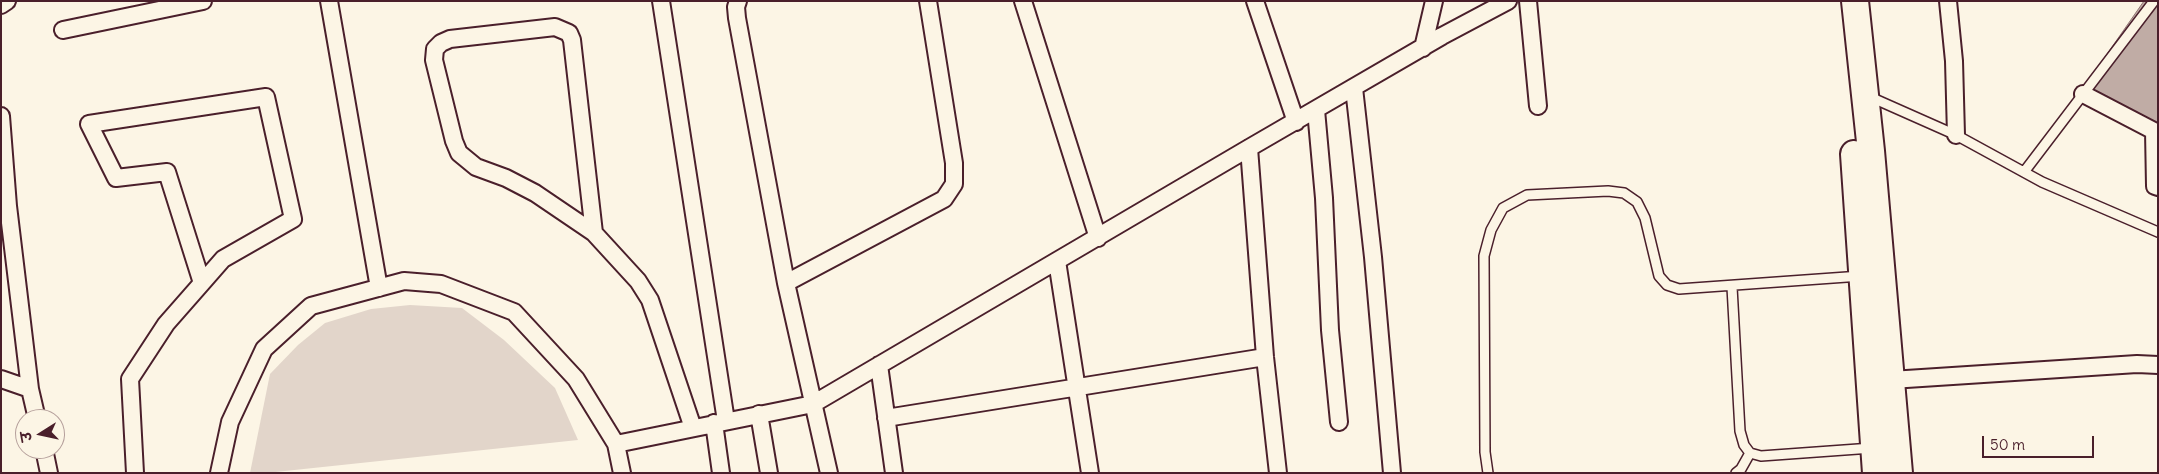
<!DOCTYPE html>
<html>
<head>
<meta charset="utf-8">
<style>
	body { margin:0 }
	#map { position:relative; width:2159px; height:474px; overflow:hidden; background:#fcf5e5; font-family:Delius,"Playpen Sans Deva",sans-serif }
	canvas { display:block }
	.frame { position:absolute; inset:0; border:2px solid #4a1f2b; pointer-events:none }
	.north { position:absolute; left:15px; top:409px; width:50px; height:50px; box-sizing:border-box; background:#fcf5e5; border:1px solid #b59f9b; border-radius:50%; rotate:260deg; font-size:14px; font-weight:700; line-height:20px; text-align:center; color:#4a1f2b }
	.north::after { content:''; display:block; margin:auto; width:18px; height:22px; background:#4a1f2b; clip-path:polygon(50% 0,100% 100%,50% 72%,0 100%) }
	.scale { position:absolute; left:1982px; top:436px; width:112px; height:22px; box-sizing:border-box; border:2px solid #4a1f2b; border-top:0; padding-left:6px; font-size:15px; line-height:18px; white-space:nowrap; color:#4a1f2b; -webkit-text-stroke:4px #fcf5e5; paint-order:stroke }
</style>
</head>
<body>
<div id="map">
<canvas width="2159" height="474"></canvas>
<div class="frame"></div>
<div class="north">उ</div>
<div class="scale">50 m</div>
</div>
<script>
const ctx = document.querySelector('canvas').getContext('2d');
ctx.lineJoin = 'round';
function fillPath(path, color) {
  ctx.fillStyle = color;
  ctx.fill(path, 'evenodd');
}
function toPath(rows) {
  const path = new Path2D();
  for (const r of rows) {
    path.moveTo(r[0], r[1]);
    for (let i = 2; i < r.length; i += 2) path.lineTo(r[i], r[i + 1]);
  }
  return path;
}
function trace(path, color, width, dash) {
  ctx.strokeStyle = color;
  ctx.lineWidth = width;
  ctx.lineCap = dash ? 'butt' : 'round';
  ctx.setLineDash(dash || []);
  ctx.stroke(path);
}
fillPath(toPath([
	[410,305,462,308,504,340,555,388,578,440,266,473,250,473,270,374,298,345,325,323,371,309]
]), '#e2d5ca');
const water = toPath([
	[2144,1,2158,1,2158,129,2082,90,2144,1]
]);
fillPath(water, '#c0aca5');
trace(water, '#917474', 1);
const lane = toPath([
	[1868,96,1956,135,2042,182,2158,232],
	[2024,172,2154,1],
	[1732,287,1740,431,1744,445,1750,453,1761,456,1872,448],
	[1488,473,1485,452,1484,256,1491,230,1503,208,1527,195,1608,191,1624,193,1637,202,1645,218,1659,276,1667,285,1679,289,1861,276],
	[1736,473,1741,469,1750,453]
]);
const street = toPath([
	[329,1,379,288],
	[661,1,726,421],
	[738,1,736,7,737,18,786,283,829,473],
	[1023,1,1098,238],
	[1255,1,1296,122],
	[1528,1,1538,106],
	[1948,1,1954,61,1956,135],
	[1,5,7,1],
	[63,30,203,1],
	[1423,48,1434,1],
	[1354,88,1373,257,1392,473],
	[2083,94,2154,131,2155,186,2158,187],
	[1316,110,1324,198,1330,330,1339,422],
	[1,116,8,206,30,389],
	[1249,148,1265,357,1278,473],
	[594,233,572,40,569,33,555,27,450,39,441,43,435,49,434,60,454,141,459,153,476,167,506,178,535,193,594,233,638,281,650,300,693,428],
	[1057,261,1090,473],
	[786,283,944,199,954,184,954,163,928,1],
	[879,365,894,473],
	[1,379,30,389,37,419],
	[1891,380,2137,364,2158,365],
	[759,414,769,473],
	[886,418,1265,357],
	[714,423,721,473],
	[616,444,622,473],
	[44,449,49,473],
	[135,473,130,379,166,324,202,283,223,259,293,219,266,97,89,124,116,178,167,172,202,283],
	[219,473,230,422,264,349,311,306,404,281,441,284,514,312,576,379,616,444,813,404,1249,148,1442,36,1508,1]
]);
const primary = toPath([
	[1855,1,1871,151,1899,473],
	[1854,154,1876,473]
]);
trace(lane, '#4a1f2b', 12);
trace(street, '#4a1f2b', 20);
trace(primary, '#4a1f2b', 30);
trace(lane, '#fcf5e5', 9);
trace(street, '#fcf5e5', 16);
trace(primary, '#fcf5e5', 26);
</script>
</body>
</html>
